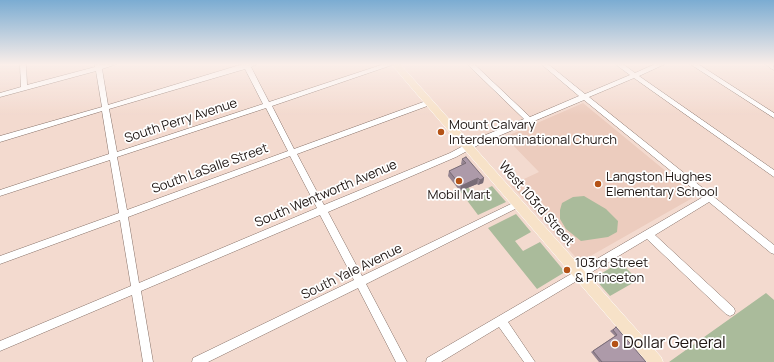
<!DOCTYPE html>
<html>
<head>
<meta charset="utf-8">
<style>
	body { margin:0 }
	canvas { display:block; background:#f3dacf }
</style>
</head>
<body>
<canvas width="774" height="362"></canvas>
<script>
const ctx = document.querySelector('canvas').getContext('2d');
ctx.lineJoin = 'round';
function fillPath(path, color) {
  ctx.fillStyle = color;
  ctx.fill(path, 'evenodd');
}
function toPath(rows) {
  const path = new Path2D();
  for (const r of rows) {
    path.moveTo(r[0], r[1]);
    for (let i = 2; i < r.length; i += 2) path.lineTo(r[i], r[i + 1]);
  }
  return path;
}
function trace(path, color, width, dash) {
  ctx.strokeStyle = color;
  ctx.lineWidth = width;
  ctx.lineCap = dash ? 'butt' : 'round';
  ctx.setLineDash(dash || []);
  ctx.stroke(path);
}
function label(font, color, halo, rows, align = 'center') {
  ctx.font = font + ' Manrope,sans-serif';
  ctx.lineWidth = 3.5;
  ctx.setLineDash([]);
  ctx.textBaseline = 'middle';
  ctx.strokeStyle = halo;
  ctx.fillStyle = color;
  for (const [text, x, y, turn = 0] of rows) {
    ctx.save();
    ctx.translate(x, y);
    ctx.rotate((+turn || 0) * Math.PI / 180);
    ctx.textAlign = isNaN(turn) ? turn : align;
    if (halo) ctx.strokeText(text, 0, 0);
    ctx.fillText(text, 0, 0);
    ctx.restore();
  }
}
fillPath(toPath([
	[583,103,696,196,580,262,511,185,539,172,505,137]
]), '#ecccbe');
fillPath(toPath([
	[492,186,506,202,478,215,460,191,468,187,474,195],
	[584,196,606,209,618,221,617,232,608,237,581,241,566,229,560,219,560,210,562,203,573,197],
	[516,214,531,232,515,241,523,251,540,242,565,272,537,289,488,228],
	[620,262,638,280,610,296,594,278],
	[766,293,774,300,774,362,669,362]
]), '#aabb9b');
const minor = toPath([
	[20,64,26,64,27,85,95,67,95,64,101,65,117,64,102,69,108,105,243,64,257,64,251,67,269,102,384,64,395,64,272,106,294,149,426,101,428,101,431,103,430,105,297,154,324,205,450,153,476,139,524,119,467,64,474,64,530,117,579,96,541,64,548,64,585,94,630,75,615,64,623,64,635,73,655,64,665,64,639,76,774,170,774,177,634,78,589,97,774,245,774,254,771,253,709,202,655,235,734,308,735,311,734,314,730,316,726,314,647,239,508,322,535,362,524,362,499,327,441,362,426,362,427,358,703,197,584,100,482,143,456,157,328,212,362,276,515,202,518,201,521,202,522,204,521,206,366,284,407,362,396,362,358,288,208,362,192,362,193,358,354,280,320,215,141,291,153,362,143,362,132,295,0,351,0,341,131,286,120,220,0,264,0,256,119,213,110,160,0,196,0,190,109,154,102,111,0,142,0,136,102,107,96,71,0,97,0,93,21,87,20,64],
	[245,69,263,104,117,152,109,109,245,69],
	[266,108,288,151,127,210,117,157,266,108],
	[290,156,317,208,139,283,128,217,290,156],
	[690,64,698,64,774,113,774,118,690,64],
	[765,64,773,64,774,70,772,69,765,64]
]);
const major = toPath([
	[391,64,400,64,661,357,663,362,647,362,391,64]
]);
trace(minor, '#867067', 1);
trace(major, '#fff', 1);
fillPath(minor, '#fff');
fillPath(major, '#f7e2c8');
fillPath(toPath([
	[462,159,484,178,483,183,478,185,477,184,460,191,448,176,449,171,462,165,461,164],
	[616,327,646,362,599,362,591,352,615,336,610,331]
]), '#958491');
fillPath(toPath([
	[478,178,477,184,460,191,461,186],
	[484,178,483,183,478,185,480,180]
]), '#796c76');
const building = toPath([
	[466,157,484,178,480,180,478,178,461,186,449,171,466,163,462,159,466,157],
	[616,327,646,362,602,362,593,351,617,335,613,330,616,327]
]);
fillPath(building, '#ad9aa9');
trace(building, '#796c76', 1);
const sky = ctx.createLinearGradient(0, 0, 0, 115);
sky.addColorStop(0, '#7bacd2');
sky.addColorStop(0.56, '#faeee9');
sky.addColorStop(1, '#faeee900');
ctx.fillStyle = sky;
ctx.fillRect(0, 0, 774, 115);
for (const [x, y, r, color] of [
	[441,132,4,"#b45216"],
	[459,181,4,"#b45216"],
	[598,184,4,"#b45216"],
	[567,270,4,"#b45216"],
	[615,344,4,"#b45216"]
]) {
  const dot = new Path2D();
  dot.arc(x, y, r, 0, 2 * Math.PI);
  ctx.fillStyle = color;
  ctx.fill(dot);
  trace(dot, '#fff', 1.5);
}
label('13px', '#1e1512', '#fff', [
	["South Perry Avenue",181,121,-18],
	["South LaSalle Street",210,169,-20],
	["South Wentworth Avenue",326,194,-23],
	["West 103rd Street",536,204,49],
	["South Yale Avenue",352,272,-26]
]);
label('13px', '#1e1512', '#fff', [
	["Mount Calvary",449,125],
	["Interdenominational Church",449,140],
	["Langston Hughes",606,177],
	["Elementary School",606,192],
	["Mobil Mart",459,195,"center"],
	["103rd Street",575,263],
	["& Princeton",575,278]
], 'left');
label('16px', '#1e1512', '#fff', [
	["Dollar General",623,344]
], 'left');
</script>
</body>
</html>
